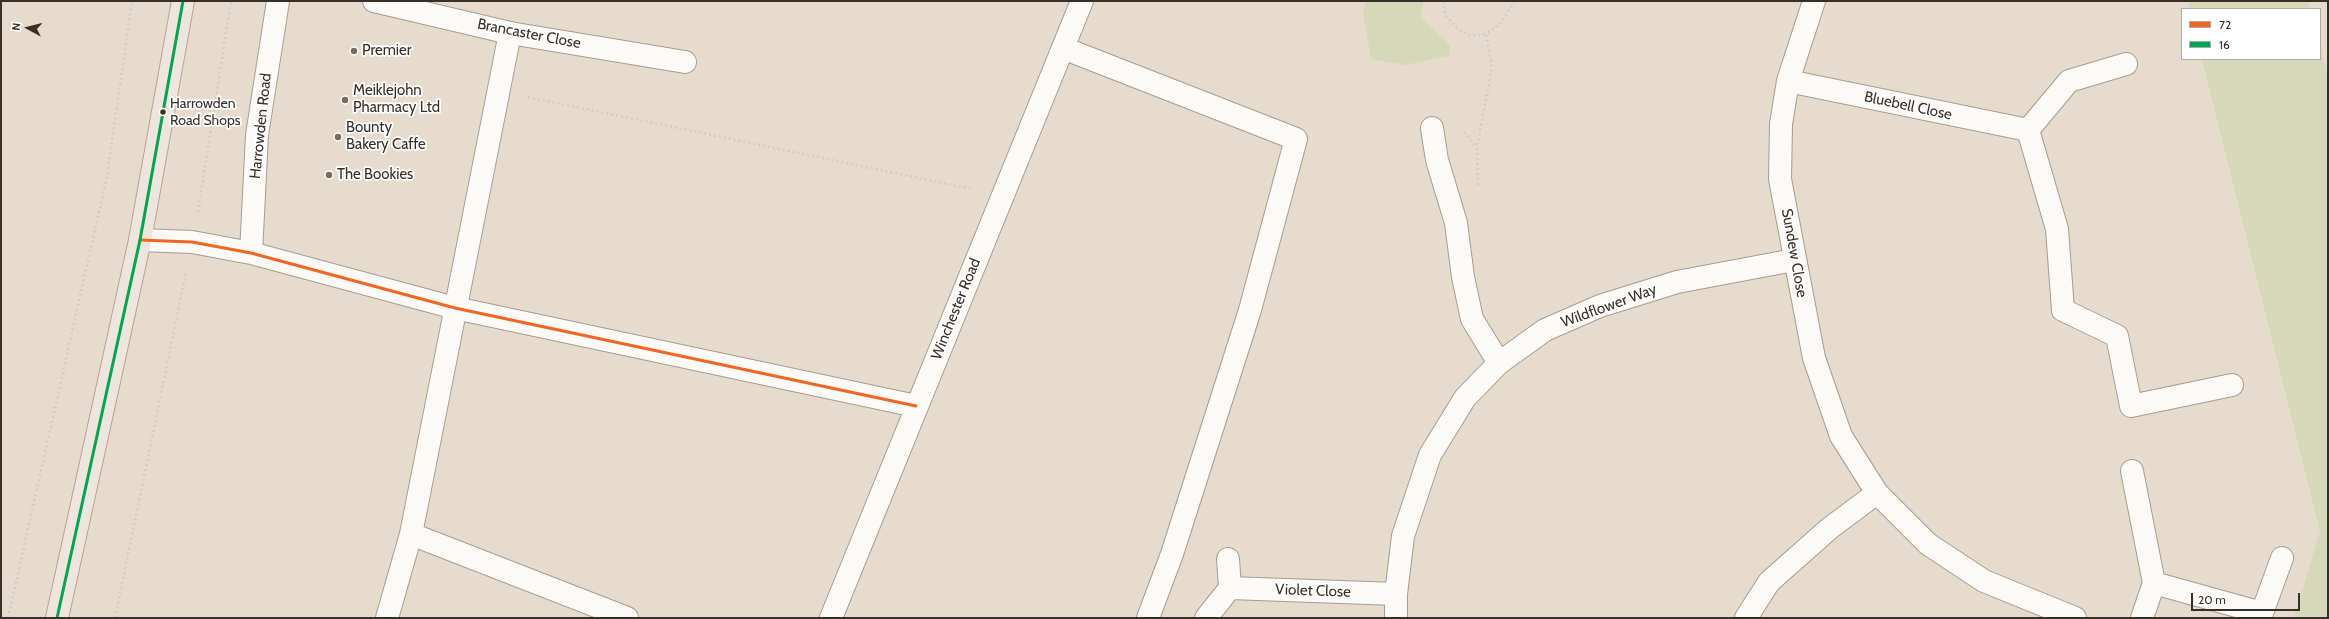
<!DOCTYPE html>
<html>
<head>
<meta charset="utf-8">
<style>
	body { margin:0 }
	#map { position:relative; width:2329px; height:619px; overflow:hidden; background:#e6dbcc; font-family:Cabin,sans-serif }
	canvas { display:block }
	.frame { position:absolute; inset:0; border:2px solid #383026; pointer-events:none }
	.legend { position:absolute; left:2181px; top:8px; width:140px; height:52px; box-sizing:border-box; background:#fff; border:1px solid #afaca8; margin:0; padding:5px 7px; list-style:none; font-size:12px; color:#383026 }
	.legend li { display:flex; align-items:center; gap:8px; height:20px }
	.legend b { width:20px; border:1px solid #afaca8 }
	.north { position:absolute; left:8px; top:8px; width:40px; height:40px; -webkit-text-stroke:3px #fff; paint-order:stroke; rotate:277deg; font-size:11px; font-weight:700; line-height:16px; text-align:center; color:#383026 }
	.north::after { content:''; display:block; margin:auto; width:14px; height:18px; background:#383026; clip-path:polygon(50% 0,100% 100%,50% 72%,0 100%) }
	.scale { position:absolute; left:2191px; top:593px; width:109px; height:18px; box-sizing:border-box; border:2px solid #383026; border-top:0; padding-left:5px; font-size:12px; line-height:14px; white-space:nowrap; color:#383026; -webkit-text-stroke:3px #fff; paint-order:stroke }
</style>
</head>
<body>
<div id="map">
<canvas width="2329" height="619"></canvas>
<div class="frame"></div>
<ul class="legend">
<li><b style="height:5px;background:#f26522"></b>72</li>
<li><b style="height:5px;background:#00a651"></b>16</li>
</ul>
<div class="north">N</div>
<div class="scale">20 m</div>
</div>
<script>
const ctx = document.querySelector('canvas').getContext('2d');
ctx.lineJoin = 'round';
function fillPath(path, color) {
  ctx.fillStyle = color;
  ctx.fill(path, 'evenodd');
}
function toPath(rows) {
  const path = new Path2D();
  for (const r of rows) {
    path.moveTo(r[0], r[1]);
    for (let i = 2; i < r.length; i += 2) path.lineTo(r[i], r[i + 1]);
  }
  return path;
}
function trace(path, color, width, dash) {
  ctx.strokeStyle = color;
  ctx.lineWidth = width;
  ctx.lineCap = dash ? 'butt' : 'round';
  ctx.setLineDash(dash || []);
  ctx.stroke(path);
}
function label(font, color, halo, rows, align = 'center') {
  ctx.font = font + ' Cabin,sans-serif';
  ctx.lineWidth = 3.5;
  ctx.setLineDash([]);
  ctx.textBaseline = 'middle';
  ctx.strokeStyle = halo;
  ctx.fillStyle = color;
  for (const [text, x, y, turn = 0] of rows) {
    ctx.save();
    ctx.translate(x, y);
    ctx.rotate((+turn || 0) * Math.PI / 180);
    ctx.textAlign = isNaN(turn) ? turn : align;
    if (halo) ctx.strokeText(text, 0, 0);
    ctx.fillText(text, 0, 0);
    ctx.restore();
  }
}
fillPath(toPath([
	[1366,1,1423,1,1421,17,1450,45,1449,56,1405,65,1371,59,1363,12],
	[2188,1,2308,1,2310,9,2190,9],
	[2320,45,2328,74,2328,618,2294,618,2320,531,2202,59,2320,59]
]), '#d6d9b9');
const service = toPath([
	[1063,48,1296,139,1250,310,1172,554,1148,618],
	[1432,128,1437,160,1456,223,1463,277,1472,319,1499,363],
	[2063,310,2117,336,2131,406,2232,385],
	[2132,471,2154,583,2262,613,2282,558],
	[411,534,627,618],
	[387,618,411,534,510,33]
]);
const minor = toPath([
	[374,1,510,33,685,62],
	[1814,1,1788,81,1781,124,1780,179,1814,358,1841,436,1877,493,1928,544,1984,581,2075,618],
	[1788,81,2028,130],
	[2028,130,2057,229,2063,310],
	[2028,130,2069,81,2126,64],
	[140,240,192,242,251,253,455,308,916,406],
	[251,253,257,135,278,1],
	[1230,588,1396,594],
	[831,618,1082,1],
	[1206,618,1230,588,1228,559],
	[1396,618,1396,594,1403,536,1430,455,1465,398,1499,363,1545,330,1600,306,1677,282,1794,260],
	[1746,618,1769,582,1830,528,1877,493],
	[2142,618,2154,583]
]);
const primary = toPath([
	[57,618,140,240,183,1]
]);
trace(service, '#a59d92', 24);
trace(minor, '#a59d92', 24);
trace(primary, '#b4a391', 24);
trace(toPath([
	[1443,1,1446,16,1458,29,1472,36,1486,34,1500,24,1515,1],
	[528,97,972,189],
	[1464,132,1476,147],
	[1478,185,1477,147,1492,67,1486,34],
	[198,212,231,1],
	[8,618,107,176,132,1],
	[115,618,186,272]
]), '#d1cdc9', 2.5, [2, 3]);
trace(service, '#fbfaf7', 22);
trace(minor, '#fbfaf7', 22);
trace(primary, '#eee5dc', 22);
trace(toPath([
	[140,240,192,242,251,253,455,308,916,406]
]), '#f26522', 3);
trace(toPath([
	[57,618,140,240,183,1]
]), '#00a651', 3);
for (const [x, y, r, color] of [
	[354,51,4,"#756c60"],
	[345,100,4,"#756c60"],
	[163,112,3.5,"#383026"],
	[338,137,4,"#756c60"],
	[329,175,4,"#756c60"]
]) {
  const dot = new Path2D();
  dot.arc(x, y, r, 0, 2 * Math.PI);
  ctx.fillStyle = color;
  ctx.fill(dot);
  trace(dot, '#fff', 1.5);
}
label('14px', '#383026', '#fff', [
	["Harrowden",170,104],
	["Road Shops",170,121]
], 'left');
label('15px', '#383026', '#fff', [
	["Brancaster Close",529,34,11],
	["Bluebell Close",1908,106,12],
	["Harrowden Road",261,126,-84],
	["Sundew Close",1794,253,80],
	["Wildflower Way",1609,306,-20],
	["Winchester Road",956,309,-68],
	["Violet Close",1313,591,2]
]);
label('15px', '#383026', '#fff', [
	["Premier",362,51],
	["Meiklejohn",353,91],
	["Pharmacy Ltd",353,108],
	["Bounty",346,128],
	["Bakery Caffe",346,145],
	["The Bookies",337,175]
], 'left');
</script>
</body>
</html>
